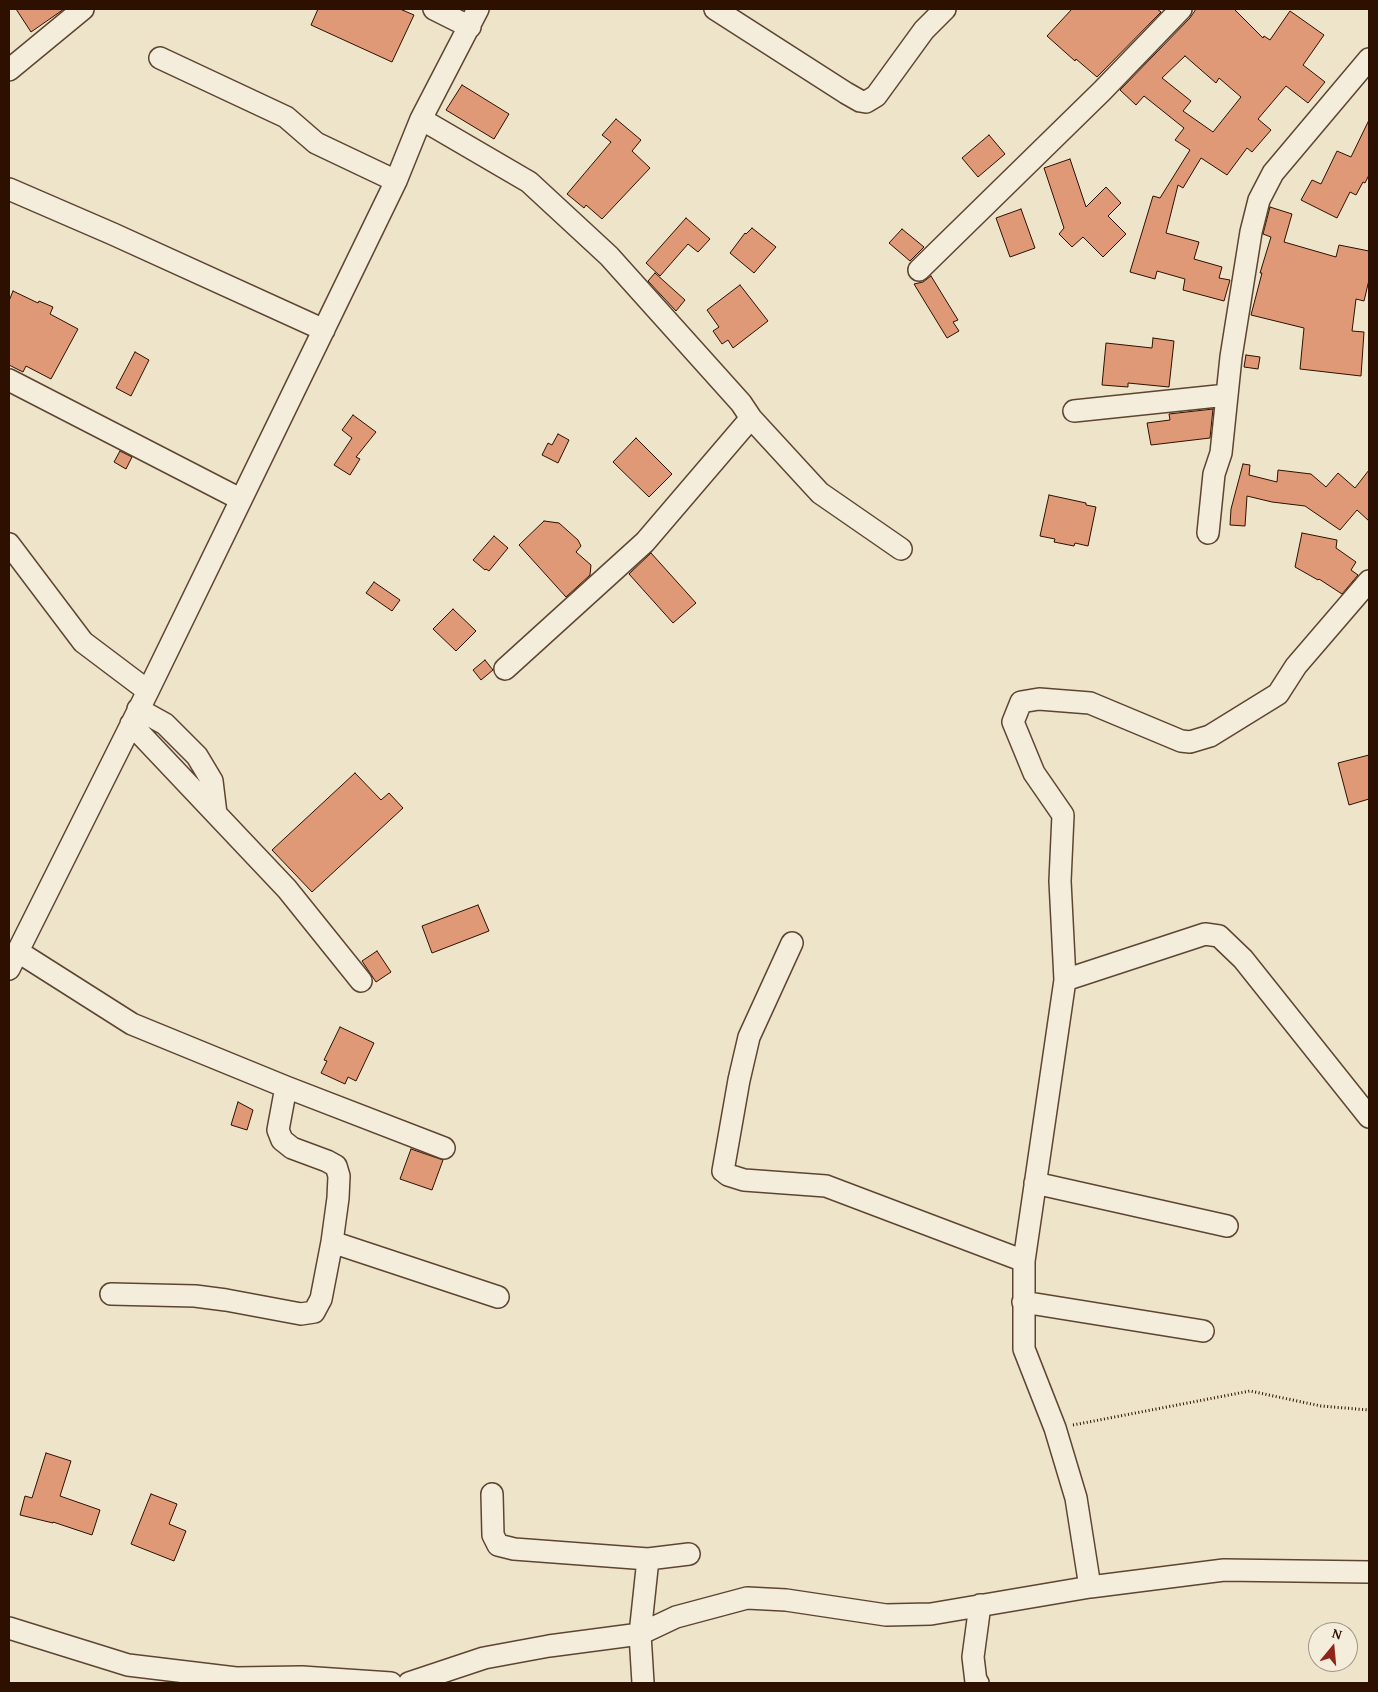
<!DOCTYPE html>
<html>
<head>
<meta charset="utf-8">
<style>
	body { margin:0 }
	#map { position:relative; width:1378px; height:1692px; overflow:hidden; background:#eee4c9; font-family:"Gentium Book Plus",serif }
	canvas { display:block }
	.frame { position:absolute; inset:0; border:10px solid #2d1000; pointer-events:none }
	.north { position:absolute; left:1308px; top:1622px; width:50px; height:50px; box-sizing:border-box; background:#f4eddc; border:1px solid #a49584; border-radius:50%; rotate:17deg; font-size:14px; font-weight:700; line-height:20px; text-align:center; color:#2d1000 }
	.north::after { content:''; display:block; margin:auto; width:18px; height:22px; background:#8f2418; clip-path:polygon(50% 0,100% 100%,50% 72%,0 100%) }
</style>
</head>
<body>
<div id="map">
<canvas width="1378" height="1692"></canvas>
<div class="frame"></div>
<div class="north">N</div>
</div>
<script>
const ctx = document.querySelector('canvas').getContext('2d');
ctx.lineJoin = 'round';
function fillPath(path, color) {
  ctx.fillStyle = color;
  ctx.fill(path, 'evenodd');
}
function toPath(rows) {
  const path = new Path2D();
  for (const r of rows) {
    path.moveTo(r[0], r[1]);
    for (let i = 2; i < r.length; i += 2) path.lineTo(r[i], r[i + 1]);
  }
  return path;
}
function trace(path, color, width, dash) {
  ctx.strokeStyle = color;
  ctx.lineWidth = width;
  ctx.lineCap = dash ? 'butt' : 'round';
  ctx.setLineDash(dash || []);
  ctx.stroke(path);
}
const building = toPath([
	[16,9,64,9,31,32,16,9],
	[318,9,400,9,414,15,392,62,311,25,318,9],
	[1072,9,1157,9,1161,12,1097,77,1076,59,1075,61,1047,36,1072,9],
	[1196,9,1234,9,1263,38,1264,36,1270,40,1290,11,1324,35,1303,65,1325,82,1308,103,1286,86,1258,119,1271,130,1252,152,1247,148,1227,175,1201,158,1183,188,1178,185,1166,233,1199,242,1194,259,1222,267,1219,278,1230,280,1224,301,1183,290,1185,279,1157,271,1155,279,1130,272,1153,196,1160,198,1190,150,1175,140,1184,128,1144,96,1136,105,1120,90,1190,18,1196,9],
	[1185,56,1216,83,1219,78,1241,97,1213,132,1183,111,1191,101,1162,78,1185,56],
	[462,85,509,114,494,139,446,110,462,85],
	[616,119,641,140,632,151,650,168,602,219,586,205,584,208,567,194,611,142,602,135,616,119],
	[1369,120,1369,175,1365,183,1363,182,1356,195,1350,192,1337,218,1301,200,1312,180,1321,184,1337,151,1351,157,1369,120],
	[989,135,1005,154,978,177,962,158,989,135],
	[1070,159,1086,207,1106,187,1121,203,1108,216,1126,234,1103,257,1083,237,1072,247,1059,234,1064,228,1044,168,1070,159],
	[1270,207,1292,214,1284,242,1336,257,1339,245,1369,251,1369,280,1364,301,1356,299,1352,331,1364,332,1361,376,1300,369,1304,328,1251,315,1262,273,1260,273,1271,237,1263,234,1270,207],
	[1021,209,1035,248,1010,257,996,218,1021,209],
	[686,218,710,239,698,252,688,244,660,276,646,263,686,218],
	[752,228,776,247,754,273,730,253,745,233,746,234,752,228],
	[902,229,924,247,910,261,889,243,902,229],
	[655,273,685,300,676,311,648,281,655,273],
	[931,276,958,320,953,322,959,331,947,338,914,284,923,282,931,276],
	[740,285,768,321,733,348,728,340,722,344,713,331,719,327,707,310,740,285],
	[13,291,38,303,39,301,53,307,50,314,78,329,51,379,26,366,23,372,9,365,9,301,13,291],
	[1153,338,1174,341,1169,387,1128,383,1128,387,1102,385,1106,343,1152,348,1153,338],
	[135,352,149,360,131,396,116,388,135,352],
	[1246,355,1260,357,1258,369,1244,367,1246,355],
	[1213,409,1210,438,1151,445,1147,423,1170,420,1169,414,1213,409],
	[353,415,376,432,356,457,360,459,350,475,334,465,352,438,342,430,353,415],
	[558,434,569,440,558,463,542,455,548,443,552,445,558,434],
	[636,438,672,474,649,497,613,462,636,438],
	[120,451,132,457,126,469,114,462,120,451],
	[1243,464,1250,465,1249,475,1277,482,1278,470,1311,474,1326,487,1338,473,1355,488,1369,470,1369,521,1357,510,1340,530,1305,506,1272,502,1247,496,1245,526,1230,525,1231,509,1243,464],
	[1049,495,1086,503,1086,505,1096,507,1088,546,1075,543,1074,546,1054,542,1055,539,1040,536,1049,495],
	[544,521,559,523,578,540,581,546,576,552,591,565,590,575,566,597,519,545,544,521],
	[1302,533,1337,540,1336,548,1356,562,1351,570,1358,575,1342,594,1319,579,1318,580,1295,567,1302,533],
	[494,536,508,548,489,571,486,569,485,570,473,560,494,536],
	[651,553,696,603,673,623,629,574,651,553],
	[374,582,400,600,392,611,366,593,374,582],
	[453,609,476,631,456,651,433,629,453,609],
	[485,660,493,670,481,680,473,670,485,660],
	[1369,755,1369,799,1349,805,1338,763,1369,755],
	[355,773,381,800,389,793,403,808,312,892,272,850,355,773],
	[478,905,489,931,432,953,422,926,478,905],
	[377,951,391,972,376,982,362,961,377,951],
	[340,1027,374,1043,356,1081,348,1077,345,1084,321,1073,327,1061,324,1060,340,1027],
	[238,1102,253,1110,247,1130,231,1125,238,1102],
	[411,1149,443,1160,432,1190,400,1179,411,1149],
	[46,1453,71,1461,60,1496,100,1510,92,1535,53,1522,53,1523,20,1515,25,1496,32,1498,46,1453],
	[151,1494,177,1504,169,1524,186,1531,174,1561,131,1544,151,1494]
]);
fillPath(building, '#e09977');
trace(building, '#2d1000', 1);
const minor = toPath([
	[434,9,470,27],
	[715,9,846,93,860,101,866,102,876,96,924,30,945,9],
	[160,58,286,117,316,143,396,181],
	[9,70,83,9],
	[421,119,529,182,609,256,741,403,751,418,820,493,901,549],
	[9,189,113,234,324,330],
	[919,270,1102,91,1181,9],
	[9,380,240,499],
	[1074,411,1227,395],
	[1208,533,1214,474,1221,453,1231,357,1251,232,1259,200,1273,173,1369,59],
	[9,544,83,642,148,691],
	[505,669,645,542,751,418],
	[138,709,165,724,197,756,212,781,216,814],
	[131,724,287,889,361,981],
	[792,943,749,1037,739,1080,723,1171,728,1175,744,1180,826,1186,1024,1261],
	[17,951,132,1024,286,1087,444,1148],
	[9,969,148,691,275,430,396,181,421,119,478,9],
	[1065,980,1205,934,1219,936,1243,959,1369,1117],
	[1035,1183,1227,1226],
	[332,1242,498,1297],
	[111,1294,195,1296,226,1300,301,1314,314,1312,321,1299,332,1242,338,1198,339,1176,336,1166,327,1161,292,1148,282,1140,278,1130,286,1087],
	[1023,1302,1203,1331],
	[492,1494,493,1535,498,1545,514,1549,648,1559,689,1554],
	[1090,1587,1076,1498,1055,1428,1024,1349,1024,1261,1065,980,1060,881,1063,815,1034,773,1013,722,1021,702,1039,699,1090,703,1181,741,1190,742,1210,736,1278,694,1296,666,1369,581],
	[9,1628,128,1665,236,1678,302,1677,391,1683],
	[409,1683,484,1658,549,1646,640,1634,676,1617,747,1598,786,1600,886,1615,931,1614,1090,1587,1224,1570,1369,1572],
	[643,1683,640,1634,648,1559],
	[978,1683,976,1682,973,1657,980,1605]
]);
trace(minor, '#5d4532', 24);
trace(toPath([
	[1073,1425,1250,1391,1321,1406,1369,1410]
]), '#2d1000', 3, [1, 2.5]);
trace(minor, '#f4eddc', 21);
</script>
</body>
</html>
